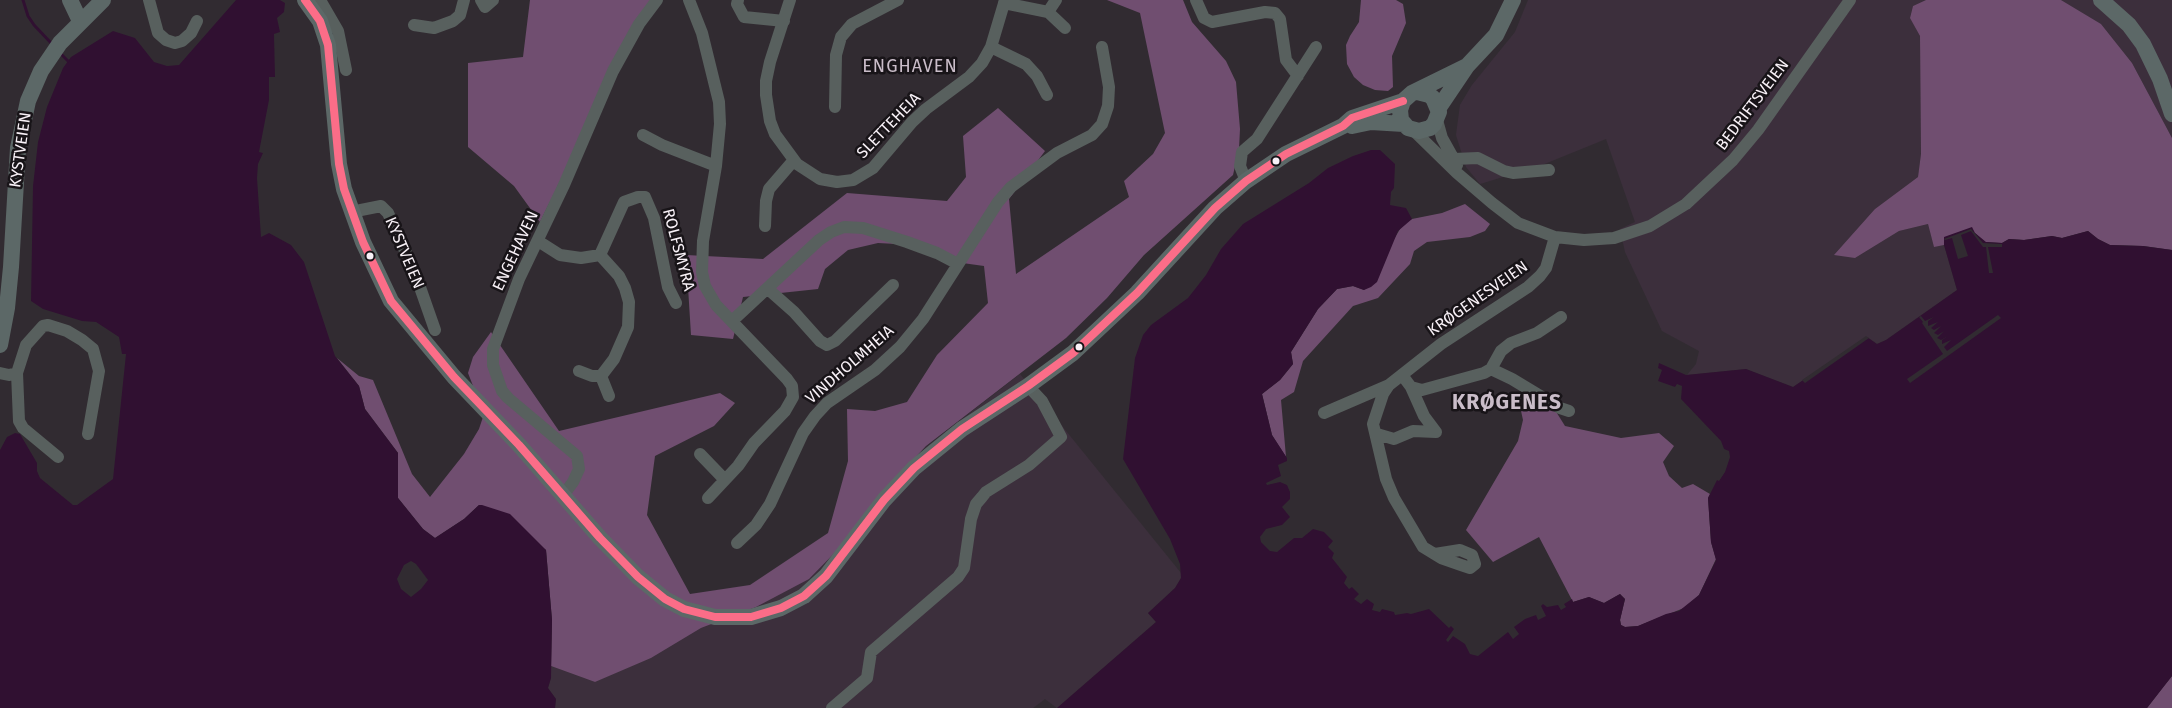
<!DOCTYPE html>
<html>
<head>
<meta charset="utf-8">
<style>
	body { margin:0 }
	canvas { display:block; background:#312b31 }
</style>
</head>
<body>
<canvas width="2172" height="708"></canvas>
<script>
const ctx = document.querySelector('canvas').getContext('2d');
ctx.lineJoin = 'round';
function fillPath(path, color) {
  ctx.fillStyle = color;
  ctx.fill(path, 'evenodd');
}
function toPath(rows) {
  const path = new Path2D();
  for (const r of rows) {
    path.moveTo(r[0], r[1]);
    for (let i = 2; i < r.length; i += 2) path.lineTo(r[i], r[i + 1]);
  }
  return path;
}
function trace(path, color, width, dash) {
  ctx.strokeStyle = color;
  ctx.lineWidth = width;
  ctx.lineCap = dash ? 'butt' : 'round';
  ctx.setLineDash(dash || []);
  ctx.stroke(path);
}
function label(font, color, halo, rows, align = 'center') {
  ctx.font = font + ' "Fira Sans",sans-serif';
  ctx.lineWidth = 5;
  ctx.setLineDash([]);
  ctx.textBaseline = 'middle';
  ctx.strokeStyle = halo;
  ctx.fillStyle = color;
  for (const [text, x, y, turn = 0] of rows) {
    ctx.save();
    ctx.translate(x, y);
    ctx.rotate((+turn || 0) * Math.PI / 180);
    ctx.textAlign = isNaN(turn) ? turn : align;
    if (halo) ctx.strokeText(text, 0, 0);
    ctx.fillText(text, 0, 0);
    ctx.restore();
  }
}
fillPath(toPath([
	[1528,0,1926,0,1913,6,1910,17,1920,36,1921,154,1918,177,1875,209,1855,258,1899,231,1928,224,1934,246,1944,245,1957,290,1886,340,1877,344,1867,337,1793,387,1746,369,1687,375,1696,364,1699,351,1662,331,1625,252,1620,229,1635,222,1606,139,1542,165,1480,184,1466,167,1456,135,1460,105,1472,85,1515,32],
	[2061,0,2172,0,2172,138,2132,63,2101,24],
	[1020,374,1181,573,1181,578,1175,588,1148,613,1156,622,1057,708,1045,699,1033,708,555,708,556,699,548,688,551,678,551,666,595,682,651,658,701,628,756,607,885,490,927,446]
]), '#3c2f3c');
fillPath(toPath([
	[530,0,660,0,640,20,540,222,514,186,468,147,468,63,523,57],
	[1107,0,1183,0,1192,22,1226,61,1236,82,1240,129,1239,149,1233,175,1144,255,1107,298,1066,338,926,446,885,490,850,537,809,579,756,607,701,628,651,658,595,682,551,666,552,620,546,550,479,505,464,519,435,538,423,529,398,498,398,453,365,409,359,386,337,358,359,376,373,380,412,474,430,497,464,454,479,429,484,414,468,373,473,357,491,332,559,431,720,393,735,403,714,426,655,456,647,515,690,594,750,585,828,533,848,461,847,409,875,411,907,402,937,355,988,303,984,266,941,260,915,245,878,243,848,250,825,269,818,289,743,297,733,339,691,335,686,255,763,259,847,193,947,201,966,177,963,136,998,108,1045,151,1009,199,1016,274,1129,197,1124,181,1153,154,1165,133,1140,13],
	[1361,0,1396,0,1403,4,1406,23,1392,56,1393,87,1388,91,1375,90,1363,85,1354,77,1347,64,1346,45,1350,36,1359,22],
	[1926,0,2061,0,2101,24,2132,63,2172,138,2172,250,2143,246,2110,245,2098,239,2088,231,2062,238,2052,236,2024,240,2009,239,2002,243,1985,242,1975,233,1944,238,1944,245,1934,247,1928,224,1899,231,1855,258,1834,255,1875,209,1918,177,1921,154,1920,36,1910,18,1913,6],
	[1465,204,1490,224,1485,231,1470,237,1427,242,1414,251,1410,264,1378,298,1353,306,1303,361,1294,392,1281,400,1286,457,1272,435,1262,394,1280,380,1293,364,1291,352,1318,309,1337,289,1353,286,1364,290,1403,224,1412,219,1442,213],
	[1523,392,1555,410,1565,426,1621,438,1659,433,1674,446,1663,462,1669,476,1682,488,1693,484,1710,494,1708,498,1711,542,1716,559,1699,595,1684,608,1638,626,1625,627,1621,625,1620,620,1625,599,1620,594,1604,603,1589,597,1573,602,1539,537,1493,562,1466,530,1518,441,1523,420,1518,397],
	[2172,676,2172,708,2147,708,2164,686]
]), '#704e70');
fillPath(toPath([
	[236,0,280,0,285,3,284,12,277,18,280,32,274,34,275,77,269,77,269,100,259,152,263,153,258,164,257,178,261,237,269,233,291,245,304,262,335,356,359,386,365,409,398,453,398,498,423,529,435,538,464,519,479,505,482,505,510,514,546,550,552,620,551,678,548,688,556,699,555,708,0,708,0,450,7,437,15,433,20,434,37,463,37,471,40,478,73,505,77,505,113,479,126,354,122,354,119,337,96,322,82,321,43,309,31,301,33,186,38,142,47,107,63,68,71,57,113,31,135,38,154,62,167,66,179,65],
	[411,561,416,564,428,580,421,589,411,597,401,589,397,579,404,565],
	[1371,150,1380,150,1395,164,1394,188,1391,192,1390,205,1406,208,1412,219,1398,231,1377,282,1371,287,1364,290,1353,286,1337,289,1318,309,1291,352,1293,364,1280,380,1262,394,1272,435,1287,458,1287,461,1278,465,1281,476,1266,483,1267,485,1280,482,1287,485,1290,492,1290,499,1282,507,1290,517,1282,525,1266,529,1260,537,1261,542,1270,551,1277,552,1294,538,1302,538,1313,529,1324,532,1333,541,1328,547,1334,553,1332,558,1347,577,1344,583,1349,589,1352,587,1359,594,1354,599,1361,604,1367,599,1374,604,1372,610,1380,612,1382,609,1394,612,1395,615,1407,613,1411,614,1429,609,1449,628,1451,626,1454,629,1446,640,1448,642,1453,636,1465,644,1470,654,1478,656,1508,632,1513,639,1519,634,1514,627,1525,619,1536,615,1538,620,1546,616,1541,606,1543,604,1547,607,1558,605,1561,610,1566,607,1564,604,1572,599,1573,602,1589,597,1604,603,1620,594,1625,599,1620,620,1621,625,1625,627,1638,626,1666,614,1679,611,1699,595,1716,560,1711,542,1708,498,1717,480,1719,481,1725,472,1730,457,1729,451,1724,449,1721,441,1681,399,1682,386,1677,384,1675,387,1658,381,1662,370,1658,368,1659,363,1686,375,1746,369,1793,387,1867,337,1877,344,1886,340,1957,290,1944,245,1944,237,1972,227,1975,233,1986,242,2002,243,2009,239,2024,240,2052,236,2062,238,2088,231,2098,239,2110,245,2143,246,2172,250,2172,676,2147,708,1057,708,1156,622,1148,613,1175,588,1181,578,1180,564,1170,539,1123,459,1135,358,1143,335,1151,325,1188,298,1206,275,1221,249,1243,224,1309,183,1328,168,1353,156]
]), '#301031');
fillPath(toPath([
	[1971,229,1983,243,2002,244,2002,247,1988,247,1993,273,1989,273,1986,247,1983,247,1971,231,1961,235,1968,256,1958,259,1952,238,1945,240,1944,239],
	[1998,315,2001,318,1910,383,1907,379,1943,354,1922,323,1923,322,1919,317,1921,316,1925,321,1934,317,1928,321,1928,326,1938,322,1931,328,1934,330,1941,326,1934,333,1938,335,1944,331,1937,338,1941,340,1948,336,1942,340,1942,344,1951,340,1944,347,1947,351],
	[1866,336,1869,338,1805,383,1802,380]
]), '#312b31');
trace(toPath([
	[23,0,28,16,34,25,52,44],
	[60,53,68,61]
]), '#301031', 3);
trace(toPath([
	[149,0,158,33,166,40,175,43,182,41,191,33,197,21],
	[320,0,338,31,346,70],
	[481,0,485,7,493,0],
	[689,0,702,33,719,102,720,124,716,166,703,241,702,272,705,286,716,305,787,379,792,386,793,397,785,411,754,443,738,466,708,498],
	[738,0,737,4,744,17,784,21],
	[790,0,770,62,766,81,766,95,770,121,775,134,797,164,820,179,837,182,853,180,873,168,912,122,926,109,969,77,982,63,991,47,1005,0],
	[1196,0,1204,18,1212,22,1265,12,1275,13,1280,19,1286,60,1298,76],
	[1004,3,1048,12,1065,28],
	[1048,12,1056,0],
	[414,25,434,28,453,21,460,15,464,0],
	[991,47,1026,64,1037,76,1047,95],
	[835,107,836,55,841,37,852,24,898,0],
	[1437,120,1442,138,1457,165],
	[1413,130,1457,173,1492,203,1518,223,1555,237,1584,240,1614,238,1650,226,1686,204,1733,160,1758,130,1850,0],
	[643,135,662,145,716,166],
	[1454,159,1478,158,1504,171,1513,173,1549,170],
	[1246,181,1240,166,1242,152,1257,139,1316,47],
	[351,212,381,206,388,213,415,273,435,330],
	[765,226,766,201,769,189,794,160],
	[538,241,560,255,581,258,600,255,619,276,625,288,629,302,628,327,614,359,601,376,592,376,579,371],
	[600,255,624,202,638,197,645,197,654,218,668,287,676,303],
	[768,289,794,312,820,341,827,345,835,341,893,285],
	[732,321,819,240,831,232,844,227,863,228,907,242,937,253,958,264],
	[1491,369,1512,379,1560,408,1569,411],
	[0,373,9,375,17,373,26,345,43,326,48,325,67,331,82,340,93,349,99,371,88,434],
	[17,373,19,421,23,428,58,457],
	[1402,375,1411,387,1422,390,1484,373,1491,369,1501,351,1511,343,1537,333,1561,317],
	[601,376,609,396],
	[1411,387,1424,416,1436,432],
	[1324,413,1389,385],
	[1377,434,1394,439,1413,431,1436,432],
	[700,454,725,480],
	[562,497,573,482,579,469,577,456,508,398,502,391,493,365,493,349,519,279,564,185,613,71,639,24,657,0],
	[737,543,756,525,770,504,803,433,815,416,827,403,875,370,900,347,923,319,998,202,1011,187,1057,153,1092,135,1102,124,1108,106,1109,87,1102,47],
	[1435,554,1460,550,1472,555,1475,564,1470,568,1461,565,1441,558,1423,547,1394,498,1386,479,1373,424,1383,394,1389,385,1441,344,1528,287,1540,276,1546,268,1555,237],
	[832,708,867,678,871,652,958,577,964,568,971,519,976,504,982,497,986,492,1029,465,1061,437,1042,401,1028,386]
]), '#58605e', 12);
trace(toPath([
	[70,0,80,21],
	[305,0,320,21,328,45,339,164,344,189,363,242,391,301,454,377,519,445,600,538,638,577,665,599,684,609,715,617,751,617,781,608,804,596,826,576,884,500,914,468,962,429,1028,386,1073,353,1137,293,1215,208,1246,181,1286,154,1343,126,1352,118,1403,101],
	[2101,0,2129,25,2143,44,2160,79,2172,114],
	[1417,92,1429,95,1433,98,1439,112,1434,124,1430,128,1419,131,1408,128,1401,120,1400,110,1403,101,1412,93,1467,66],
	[1438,109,1467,66,1496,35,1513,0],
	[1352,126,1371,122,1404,124],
	[0,345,7,308,11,267,18,148,28,101,41,71,60,43,103,0]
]), '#5c6867', 16);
trace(toPath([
	[305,0,320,21,328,45,339,164,344,189,363,242,391,301,454,377,519,445,600,538,638,577,665,599,684,609,715,617,751,617,781,608,804,596,826,576,884,500,914,468,962,429,1028,386,1073,353,1137,293,1215,208,1246,181,1286,154,1343,126,1352,118,1403,101]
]), '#fb6d88', 8);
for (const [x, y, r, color] of [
	[1276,161,4.5,"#f8f1f7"],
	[370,256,4.5,"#f8f1f7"],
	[1079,347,4.5,"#f8f1f7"]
]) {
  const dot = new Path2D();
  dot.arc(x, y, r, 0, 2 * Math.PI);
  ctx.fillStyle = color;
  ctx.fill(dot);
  trace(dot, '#181418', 2);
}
label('16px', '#f8f1f7', '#181418', [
	["BEDRIFTSVEIEN",1753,105,-53],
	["SLETTEHEIA",889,126,-46],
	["KYSTVEIEN",21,150,-82],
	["ROLFSMYRA",678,250,75],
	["ENGEHAVEN",516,251,-65],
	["KYSTVEIEN",404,253,67],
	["KRØGENESVEIEN",1478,299,-35],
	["VINDHOLMHEIA",850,365,-41]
]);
ctx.letterSpacing = '1px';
label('18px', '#cabdc9', '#181418', [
	["ENGHAVEN",910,67]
]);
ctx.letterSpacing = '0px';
ctx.letterSpacing = '1px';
label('bold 21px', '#cabdc9', '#181418', [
	["KRØGENES",1507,403]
]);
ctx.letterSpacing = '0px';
</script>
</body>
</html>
